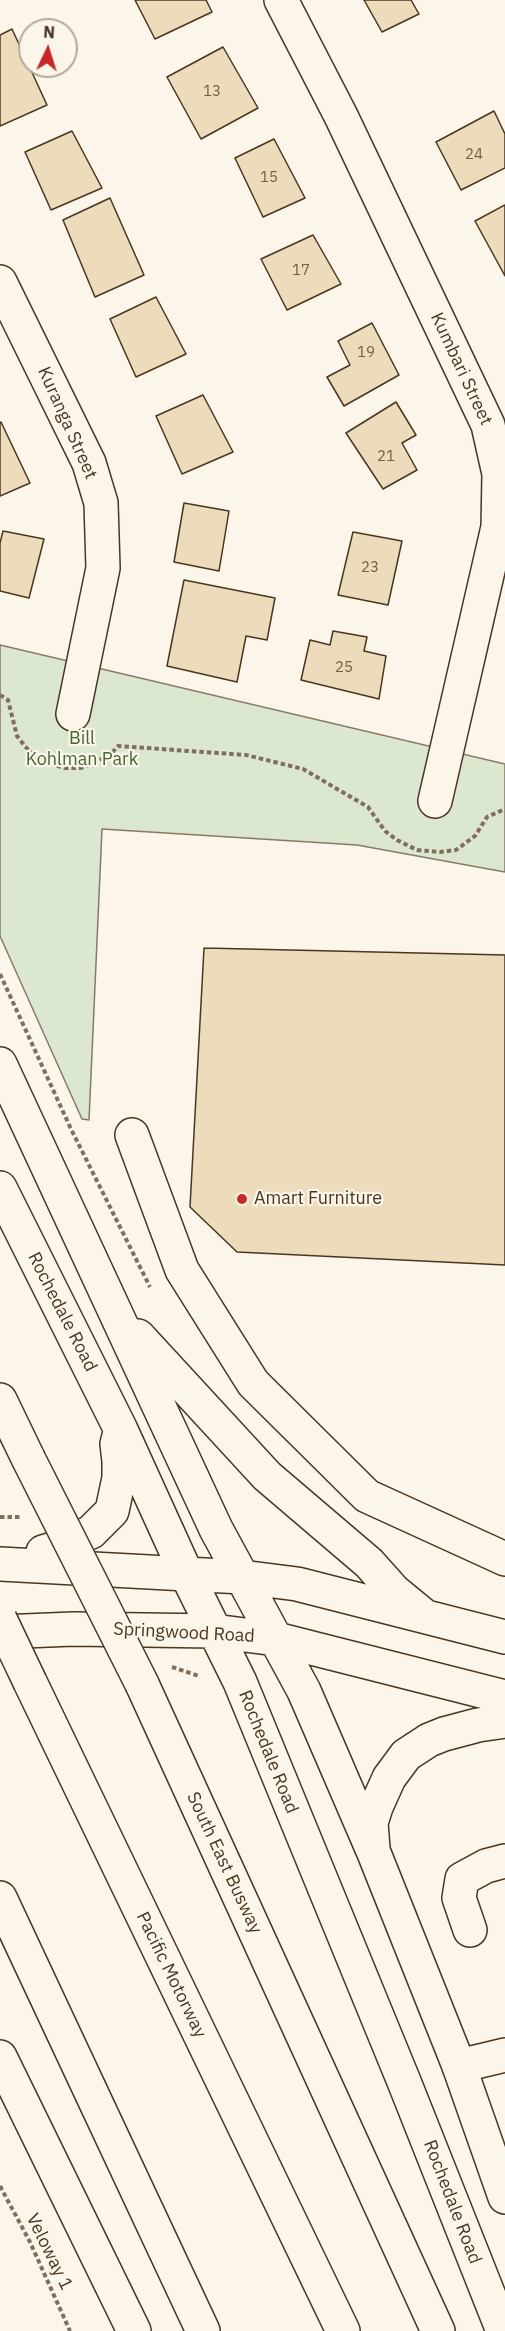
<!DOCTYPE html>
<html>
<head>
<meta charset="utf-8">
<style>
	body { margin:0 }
	#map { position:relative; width:505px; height:2331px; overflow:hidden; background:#fbf6e9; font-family:"IBM Plex Sans",sans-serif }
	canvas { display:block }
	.north { position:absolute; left:18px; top:18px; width:60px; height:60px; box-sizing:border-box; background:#fbf6e9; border:2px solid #b4a999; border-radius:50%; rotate:4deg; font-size:16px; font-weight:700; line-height:24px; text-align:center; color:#4a3520 }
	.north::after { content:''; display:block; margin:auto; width:21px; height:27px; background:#c62828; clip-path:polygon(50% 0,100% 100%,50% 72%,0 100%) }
</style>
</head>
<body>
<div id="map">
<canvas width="505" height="2331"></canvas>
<div class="north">N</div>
</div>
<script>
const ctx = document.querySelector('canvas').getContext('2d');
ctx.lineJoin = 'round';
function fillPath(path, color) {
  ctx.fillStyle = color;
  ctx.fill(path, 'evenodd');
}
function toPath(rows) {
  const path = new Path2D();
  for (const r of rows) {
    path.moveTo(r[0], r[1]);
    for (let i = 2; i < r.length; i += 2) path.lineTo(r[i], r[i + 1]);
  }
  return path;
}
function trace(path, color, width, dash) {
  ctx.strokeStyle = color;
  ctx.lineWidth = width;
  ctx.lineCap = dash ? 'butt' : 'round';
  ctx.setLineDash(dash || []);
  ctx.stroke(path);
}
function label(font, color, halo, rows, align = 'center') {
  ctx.font = font + ' "IBM Plex Sans",sans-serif';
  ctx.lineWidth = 4.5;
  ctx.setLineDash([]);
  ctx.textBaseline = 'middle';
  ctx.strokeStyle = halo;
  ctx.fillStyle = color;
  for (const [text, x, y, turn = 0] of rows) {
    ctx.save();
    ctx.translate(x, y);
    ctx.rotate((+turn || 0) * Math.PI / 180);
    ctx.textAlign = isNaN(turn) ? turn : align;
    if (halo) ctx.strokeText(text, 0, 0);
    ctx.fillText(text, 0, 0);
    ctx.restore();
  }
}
const green = toPath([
	[0,645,505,764,505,872,357,845,102,829,89,1120,82,1119,0,936,0,645]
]);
fillPath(green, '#dce7d0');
trace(green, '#887966', 1.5);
const building = toPath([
	[135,0,206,0,212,12,155,39,135,0],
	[364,0,411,0,419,14,382,32,364,0],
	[12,29,47,105,0,126,0,35,12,29],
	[223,47,258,108,201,139,167,77,223,47],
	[494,111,505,134,505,168,461,190,436,142,494,111],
	[72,131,102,188,51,210,25,152,72,131],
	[274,139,305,198,263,217,235,158,274,139],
	[110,198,144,275,95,297,63,220,110,198],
	[505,205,505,276,475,221,505,205],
	[313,235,341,284,287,310,261,259,313,235],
	[156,297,186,354,136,377,110,319,156,297],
	[372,323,399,375,344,406,327,377,350,365,338,341,372,323],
	[203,395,233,452,182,474,156,416,203,395],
	[396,402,416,435,402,443,417,470,383,489,346,433,396,402],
	[1,422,30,483,0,496,0,423,1,422],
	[184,503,229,511,219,571,174,562,184,503],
	[3,531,44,539,29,598,0,591,0,543,3,531],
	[353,532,402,541,388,605,338,595,353,532],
	[184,580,275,598,267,640,246,636,237,682,167,666,184,580],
	[333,631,367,637,364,651,386,656,379,699,301,680,310,640,330,645,333,631],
	[204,948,505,955,505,1265,237,1252,190,1207,204,948]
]);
fillPath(building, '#ecdcbc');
trace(building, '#4a3520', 1.5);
const minor = toPath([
	[281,0,341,116,488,425,499,474,498,527,435,801],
	[0,282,89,463,101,503,103,568,73,714],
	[132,1135,182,1270,253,1383,367,1496,505,1559],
	[0,1400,28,1458],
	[142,1684,438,2331],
	[470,1930,459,1898,462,1879,486,1866,505,1861],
	[459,2066,505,2055]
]);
const major = toPath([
	[0,1064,216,1529,304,1691,374,1853,459,2066,505,2197],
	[0,1188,121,1430,186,1573,240,1682,405,2084,503,2331],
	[138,1336,267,1476,369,1563,394,1591,422,1614],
	[43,1552,56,1548,91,1532,112,1511,119,1478,119,1461,117,1444,119,1436],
	[0,1564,242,1577,297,1584,505,1637],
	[0,1632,73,1629,214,1631,276,1639,505,1697],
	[373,1848,371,1823,376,1807,389,1778,406,1755,429,1740,444,1734,478,1725,505,1721]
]);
const highway = toPath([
	[30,1682,343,2331],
	[0,1898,203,2331],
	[0,2057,134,2331]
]);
trace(minor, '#4a3520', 36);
trace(major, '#4a3520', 36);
trace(highway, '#4a3520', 36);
trace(toPath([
	[0,695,8,700,17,736,29,751,45,762,64,768,81,768,109,756,118,746,246,755,303,769,368,807,385,831,397,840,417,850,440,852,456,850,475,836,487,817,505,809],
	[0,974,71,1129,150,1287],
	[0,1517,20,1517],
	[172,1667,199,1676],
	[0,2186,30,2242,70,2331]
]), '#7f6f5c', 4, [4.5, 3]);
trace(minor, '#fbf6e9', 33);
trace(major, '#fbf6e9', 33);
trace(highway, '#fbf6e9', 33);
const minorBridge = toPath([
	[28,1458,142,1684]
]);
const highwayBridge = toPath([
	[0,1619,30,1682]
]);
trace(minorBridge, '#4a3520', 36, []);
trace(highwayBridge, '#4a3520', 36, []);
trace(minorBridge, '#fbf6e9', 33);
trace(highwayBridge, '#fbf6e9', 33);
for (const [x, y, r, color] of [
	[242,1199,6,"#c62828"]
]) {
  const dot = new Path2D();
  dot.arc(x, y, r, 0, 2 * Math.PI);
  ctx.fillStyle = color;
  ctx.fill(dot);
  trace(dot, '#fbf6e9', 2);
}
label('15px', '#725f47', null, [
	["13",212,92],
	["24",474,155],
	["15",269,178],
	["17",301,271],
	["19",366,353],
	["21",386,457],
	["23",370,568],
	["25",344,668]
]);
label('18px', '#4a3520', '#fbf6e9', [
	["Kumbari Street",461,369,65],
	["Kuranga Street",67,423,66],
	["Rochedale Road",62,1312,63],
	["Springwood Road",184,1633,3],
	["Rochedale Road",268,1752,68],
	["South East Busway",224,1863,65],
	["Pacific Motorway",171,1975,64],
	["Rochedale Road",452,2202,69],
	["Veloway 1",49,2252,64]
]);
label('18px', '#436837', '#fbf6e9', [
	["Bill",82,739],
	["Kohlman Park",82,760]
]);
label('18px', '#4a3520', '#fbf6e9', [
	["Amart Furniture",254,1199]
], 'left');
</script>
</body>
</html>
